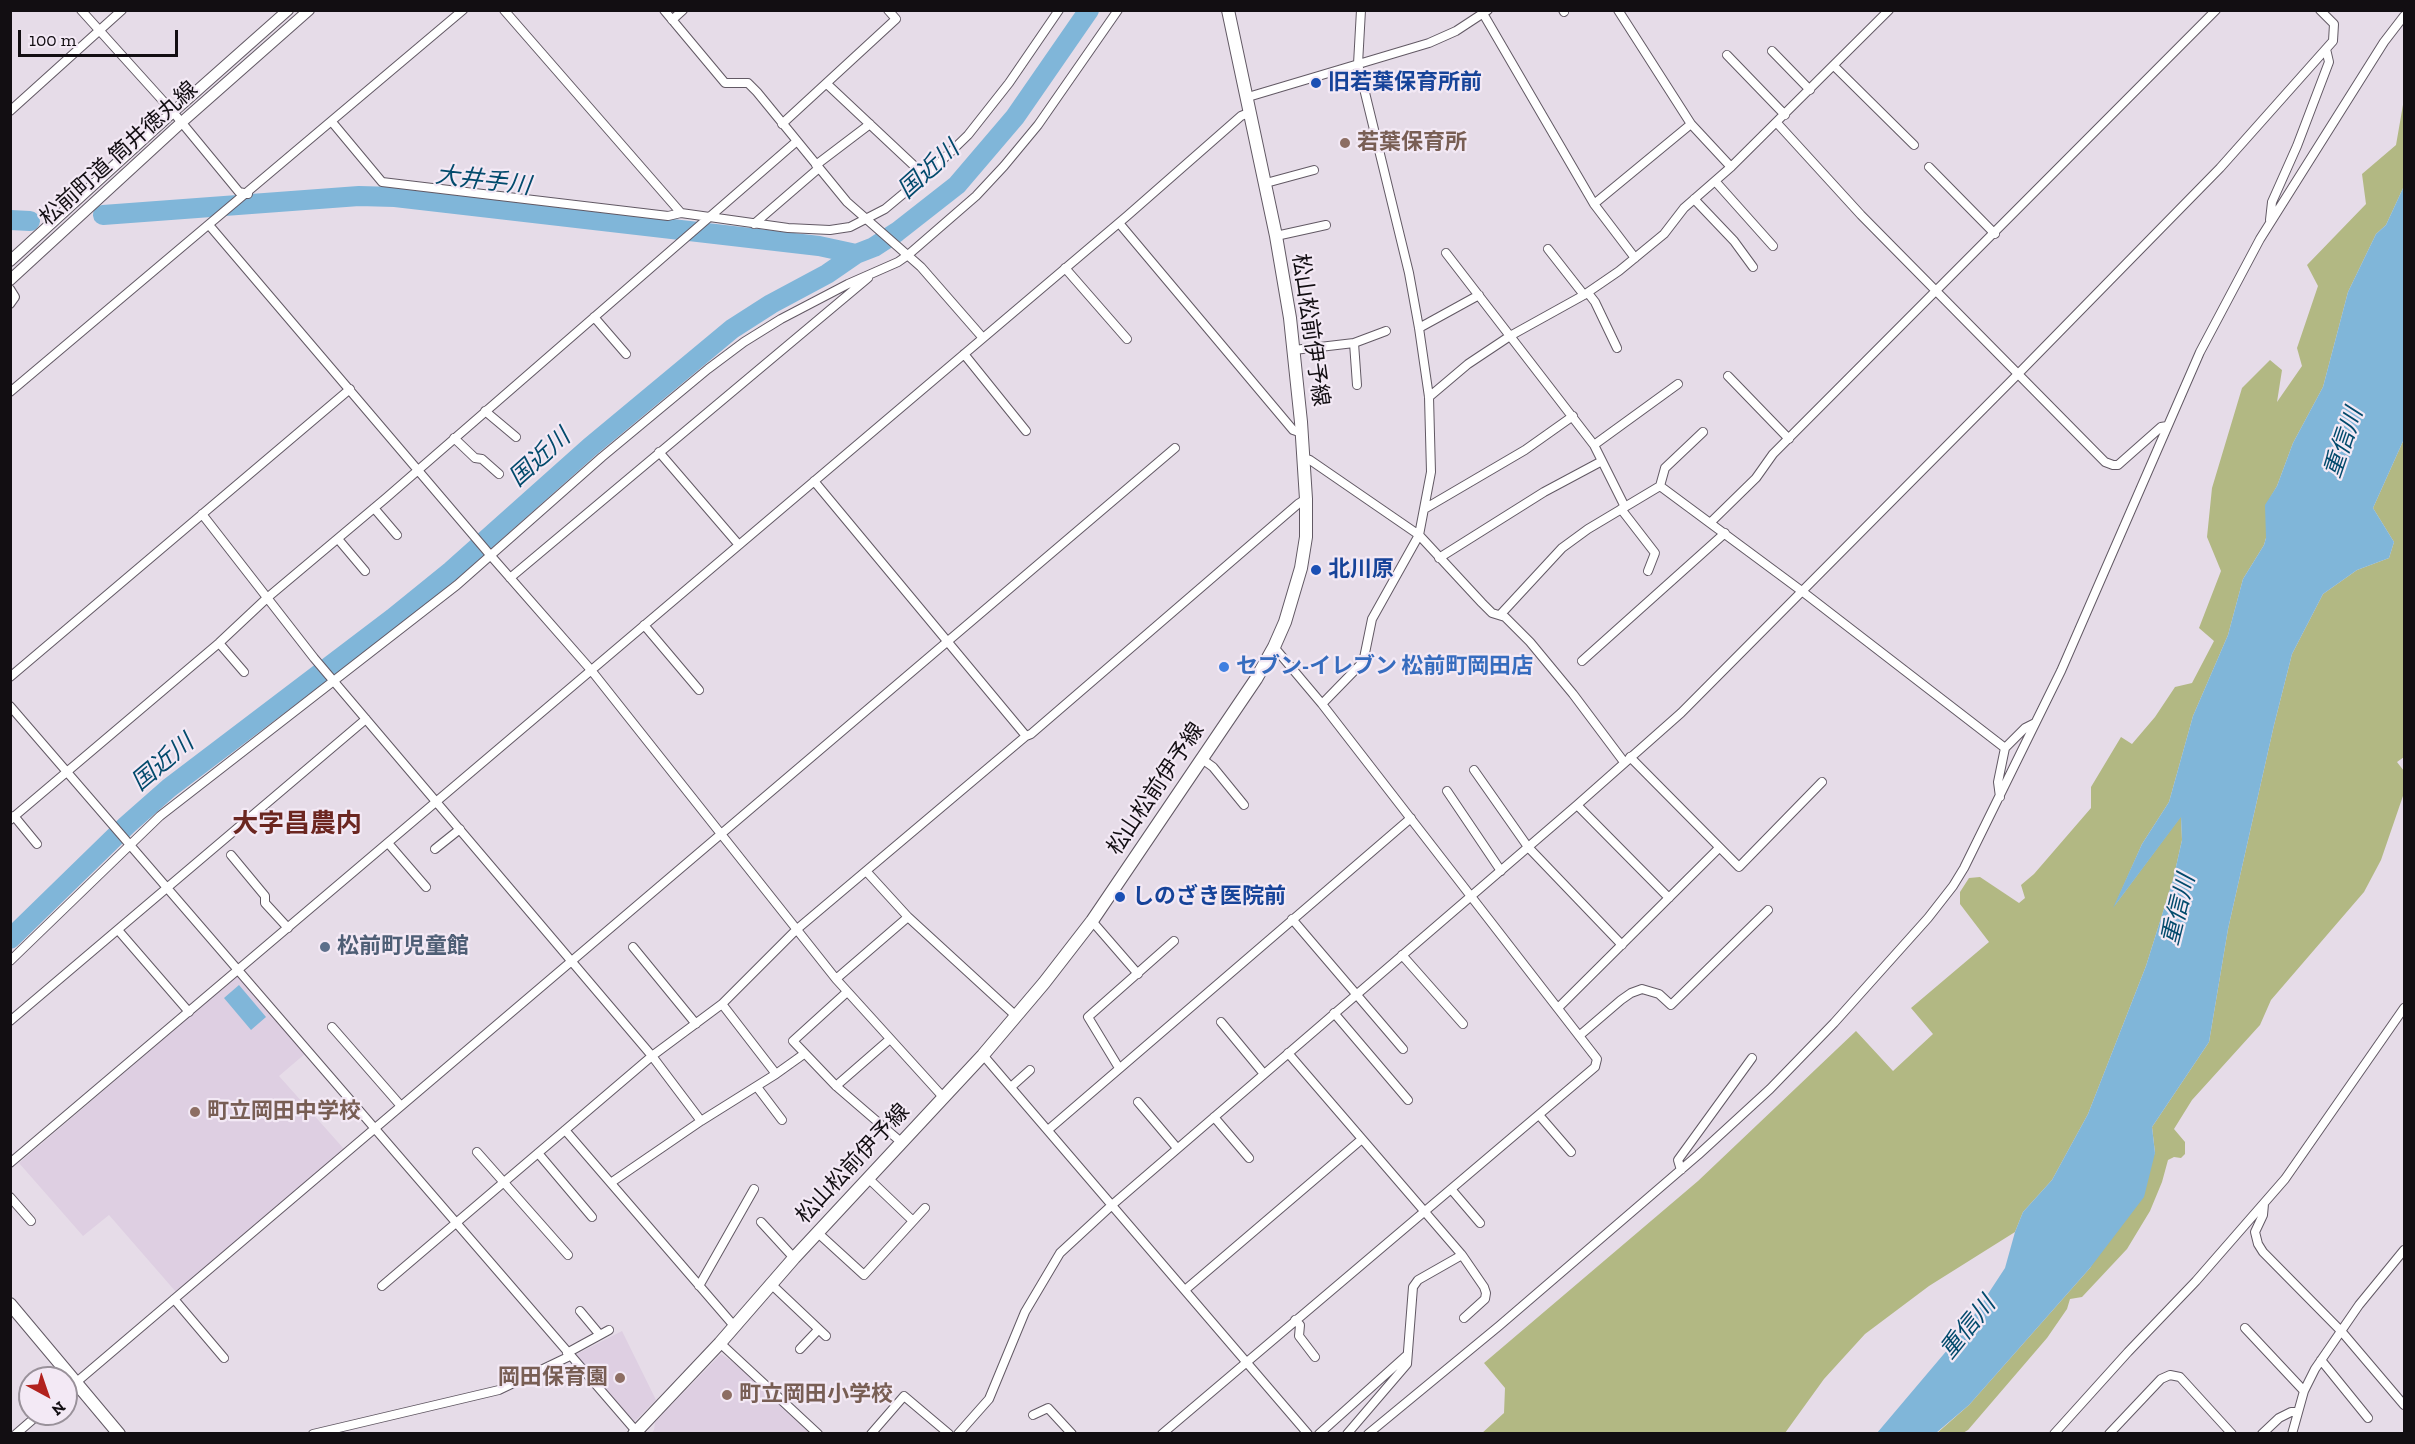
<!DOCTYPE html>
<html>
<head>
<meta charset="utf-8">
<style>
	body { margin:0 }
	#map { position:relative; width:2415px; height:1444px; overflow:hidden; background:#e6dce8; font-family:"Zilla Slab",serif }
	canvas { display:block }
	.frame { position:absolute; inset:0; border:12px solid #120e12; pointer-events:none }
	.north { position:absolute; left:18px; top:1366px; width:60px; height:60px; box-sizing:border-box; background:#f3e9f5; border:2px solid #99919a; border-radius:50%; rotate:140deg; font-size:16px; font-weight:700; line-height:24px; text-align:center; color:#120e12 }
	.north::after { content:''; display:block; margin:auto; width:21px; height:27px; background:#b2221e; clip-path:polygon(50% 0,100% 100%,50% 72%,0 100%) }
	.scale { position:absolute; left:18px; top:30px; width:160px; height:27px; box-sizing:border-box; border:3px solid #120e12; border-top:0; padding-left:8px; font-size:18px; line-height:21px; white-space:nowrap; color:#120e12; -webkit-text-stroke:4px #f3e9f5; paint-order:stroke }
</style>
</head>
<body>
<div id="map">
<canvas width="2415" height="1444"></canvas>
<div class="frame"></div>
<div class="north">N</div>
<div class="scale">100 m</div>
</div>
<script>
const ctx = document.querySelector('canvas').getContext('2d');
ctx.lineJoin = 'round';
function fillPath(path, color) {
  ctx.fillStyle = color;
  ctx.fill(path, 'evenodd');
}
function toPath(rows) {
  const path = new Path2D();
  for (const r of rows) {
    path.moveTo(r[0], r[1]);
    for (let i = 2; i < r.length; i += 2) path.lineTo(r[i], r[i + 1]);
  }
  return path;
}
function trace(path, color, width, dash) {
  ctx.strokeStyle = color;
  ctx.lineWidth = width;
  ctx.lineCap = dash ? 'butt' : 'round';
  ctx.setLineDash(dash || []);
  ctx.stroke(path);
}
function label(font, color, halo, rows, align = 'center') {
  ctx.font = font + ' "Zilla Slab","Noto Sans JP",serif';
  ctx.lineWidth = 4.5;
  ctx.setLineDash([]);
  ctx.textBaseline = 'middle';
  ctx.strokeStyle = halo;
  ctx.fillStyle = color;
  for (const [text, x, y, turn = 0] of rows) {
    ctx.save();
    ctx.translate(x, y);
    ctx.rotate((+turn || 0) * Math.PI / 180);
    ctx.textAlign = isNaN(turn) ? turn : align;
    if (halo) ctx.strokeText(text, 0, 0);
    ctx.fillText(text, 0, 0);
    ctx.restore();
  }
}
fillPath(toPath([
	[240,976,306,1053,279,1076,344,1149,176,1292,109,1215,83,1236,19,1163,236,977],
	[622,1331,656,1400,635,1421,633,1421,575,1355],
	[721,1354,742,1368,813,1434,651,1434,654,1430,655,1422]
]), '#decfe2');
fillPath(toPath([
	[2404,99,2404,186,2386,225,2376,234,2348,292,2323,387,2293,443,2277,486,2266,505,2266,538,2264,545,2243,579,2228,635,2193,716,2169,802,2142,844,2115,905,2181,816,2182,840,2173,880,2146,966,2088,1114,2052,1180,2023,1212,2015,1232,1929,1286,1865,1334,1824,1379,1785,1433,1481,1434,1504,1413,1505,1388,1484,1363,1698,1181,1856,1031,1893,1071,1933,1034,1911,1008,1989,942,1960,904,1960,892,1969,878,1980,877,2019,903,2025,898,2021,885,2034,874,2091,808,2091,787,2121,737,2132,744,2155,717,2175,687,2192,683,2214,641,2199,628,2221,571,2207,537,2212,488,2242,388,2270,360,2282,370,2277,402,2302,366,2297,348,2318,286,2307,265,2366,204,2362,174,2396,145],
	[2404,439,2404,757,2397,762,2404,771,2404,793,2381,860,2364,892,2271,1000,2260,1025,2192,1100,2174,1129,2185,1142,2185,1154,2181,1158,2174,1157,2168,1160,2162,1182,2150,1211,2127,1249,2082,1297,2070,1299,2067,1309,2047,1338,1968,1430,1963,1433,1936,1434,1969,1405,2090,1268,2155,1153,2152,1127,2209,1042,2228,929,2274,725,2292,654,2323,594,2357,570,2389,558,2394,542,2373,508]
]), '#b2b883');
fillPath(toPath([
	[2404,186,2404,439,2373,508,2394,542,2389,558,2357,570,2323,594,2292,654,2274,725,2228,929,2209,1042,2152,1127,2155,1153,2144,1197,2090,1268,1969,1405,1936,1433,1877,1433,1965,1329,2005,1268,2015,1232,2023,1212,2052,1180,2088,1114,2146,966,2173,880,2182,840,2181,817,2113,908,2142,844,2169,802,2193,716,2228,635,2243,579,2264,545,2266,538,2265,505,2277,486,2293,443,2323,387,2348,292,2376,234,2386,225],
	[239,985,266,1017,251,1030,224,998]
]), '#80b6d9');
trace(toPath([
	[103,215,359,196,395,197,819,246,856,254],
	[10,220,30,221],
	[10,939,127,825,169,788,393,618,451,571,590,447,732,329,771,304,827,274,856,254,874,247,897,232,957,185,1015,117,1089,10]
]), '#80b6d9', 20);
const minor = toPath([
	[81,10,173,112,239,192,248,194],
	[504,10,681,213,788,228,830,230,850,227,885,209,933,169,968,135,1009,83,1059,10],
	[664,10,725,83,748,83,757,92,847,202,921,267,983,338],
	[1481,10,1594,204,1635,258],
	[1563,10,1564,12],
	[1618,10,1691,124,1731,167],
	[672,20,683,10],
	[1772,51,1810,90],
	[1727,55,1785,115],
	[1834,66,1914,145],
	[827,84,925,176],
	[1248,97,1429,43,1456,31,1488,10],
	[10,111,122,10],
	[332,122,382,182,668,216,681,213],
	[1777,123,1861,215,2105,462,2113,465,2118,465,2161,427,2167,426],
	[782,124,896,19,888,10],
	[816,165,870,124],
	[1929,167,1995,234],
	[1715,181,1773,246],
	[1266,183,1314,170],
	[1694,199,1734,241,1753,267],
	[1594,204,1691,124],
	[2270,220,2272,202,2297,146,2329,62,2326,49],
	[1119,223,1293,430,1302,433],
	[754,224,819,168],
	[209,225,491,556,591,670,836,979,943,1097],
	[1276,236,1326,225],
	[1548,249,1584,295],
	[1446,253,1594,445,1625,507],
	[1065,268,1127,339],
	[10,289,15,297,10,304],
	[1588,293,1595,302,1617,348],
	[594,317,626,354],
	[1419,328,1479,295],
	[1354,343,1357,385],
	[1294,350,1354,343,1386,331],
	[964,354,1026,431],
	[1728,376,1789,439],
	[10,392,463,10],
	[1429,397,1468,364,1510,336,1584,295,1619,271,1664,234,1684,208,1731,167,1889,10],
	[485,411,516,437],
	[454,438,475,458,482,459,499,474],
	[1594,445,1678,384],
	[659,452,739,545],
	[1304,458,1310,460,1419,535,1482,603,1492,613,1505,617,1530,642,1573,694,1624,762],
	[814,481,1026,736],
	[1660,486,1665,468,1703,432],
	[374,508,397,535],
	[1426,508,1525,450,1573,416],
	[1621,509,1655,553,1648,571],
	[202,514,314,658,652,1056,701,1121],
	[1711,522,1756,478,1773,454,2216,10],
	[338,539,365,571],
	[1439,558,1544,492,1602,461],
	[510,578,868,278],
	[1500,615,1562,548,1588,529,1660,486,1803,592,2005,748],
	[644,625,699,690],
	[219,643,244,672],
	[1582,661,1725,533],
	[10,677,350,389],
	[1322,704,1360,665,1364,658,1372,619,1419,535,1431,472,1429,397,1419,328,1409,273,1358,64,1361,10],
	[10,706,636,1431],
	[1630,757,1739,867,1822,782],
	[1202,759,1213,767,1244,805],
	[1474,770,1528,847,1622,945],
	[1447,791,1501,871],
	[2000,797,1998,782,2005,748,2025,728,2035,723],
	[1577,805,1669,898],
	[14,816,37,844],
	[10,820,219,643,267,598,386,498,797,141],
	[388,843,426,887],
	[435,849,460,829],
	[231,855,265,896,265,903,288,928],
	[866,871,908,917,1016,1016],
	[1292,919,1403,1049],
	[1092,921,1138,974],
	[118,930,189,1012],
	[633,947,696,1024],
	[1402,955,1463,1024],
	[10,961,160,816,457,585,602,457,708,369,744,342,781,319,848,284,898,262,908,255,976,196,1004,166,1038,125,1118,10],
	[836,979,908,917],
	[847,992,793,1041,836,1086,901,1142],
	[722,1004,776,1074],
	[1558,1008,1719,848],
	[1334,1013,1408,1100],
	[10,1021,366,719],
	[1221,1022,1264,1074],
	[332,1027,401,1106],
	[1579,1036,1621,1000,1631,993,1642,989,1659,994,1671,1005,1768,910],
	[1288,1053,1462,1255,1484,1287,1486,1293,1485,1299,1464,1318],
	[983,1055,1308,1434],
	[1119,1068,1088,1017,1174,941],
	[836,1086,890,1039],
	[757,1087,782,1120],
	[1011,1087,1030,1070],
	[1138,1102,1177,1148],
	[1539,1115,1571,1152],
	[1214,1117,1249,1158],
	[565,1130,735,1327],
	[1048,1130,1411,818],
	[477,1152,568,1255],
	[538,1153,592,1217],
	[10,1163,1127,216,1241,116,1251,112],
	[1681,1170,1678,1160,1752,1058],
	[868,1178,913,1221],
	[612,1182,701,1121,776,1074,804,1054],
	[1451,1189,1480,1223],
	[10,1197,31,1221],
	[2264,1204,2263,1215,2255,1232,2258,1244,2263,1252,2342,1332,2404,1405],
	[761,1222,794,1258],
	[818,1233,864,1275,925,1208],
	[771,1284,826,1336],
	[382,1286,652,1056,722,1004,796,930,1026,736,1031,734,1298,504,1306,499],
	[699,1286,754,1189],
	[1185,1290,1362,1139],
	[174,1299,224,1358],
	[580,1311,600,1335],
	[1295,1320,1300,1325,1299,1336,1315,1357],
	[2245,1328,2304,1391],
	[720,1343,818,1434],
	[800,1349,818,1330],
	[567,1353,609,1330],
	[2321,1360,2368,1418],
	[66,1391,1175,448],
	[1033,1415,1048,1408,1072,1434],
	[16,1434,39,1414],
	[313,1434,499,1390,570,1356],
	[871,1434,904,1396,949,1434],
	[958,1434,989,1399,1025,1312,1060,1253,1112,1205,1577,805,1681,713,2018,374,2220,168,2333,41,2334,24,2320,10],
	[1162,1434,1595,1067,1597,1059,1322,704,1274,647],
	[1319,1434,1406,1356],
	[1347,1434,1407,1364,1413,1287,1418,1280,1462,1255],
	[1368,1434,1499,1326,1698,1155,1770,1089,1834,1023,1928,918,1953,886,1964,868,2061,671,2200,352,2260,239,2384,42,2404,16],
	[2054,1434,2128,1352,2196,1281,2285,1179,2404,1008],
	[2109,1434,2161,1379,2170,1375,2180,1377,2232,1434],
	[2262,1434,2279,1418,2291,1412,2297,1412],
	[2292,1434,2304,1391,2315,1369,2359,1305,2404,1250]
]);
const tertiary = toPath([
	[10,261,173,112,288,10],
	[10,280,182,122,309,10]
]);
const secondary = toPath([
	[10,1304,119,1434],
	[634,1434,720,1343,794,1258,983,1055,1044,983,1092,921,1256,679,1274,647,1285,622,1301,568,1306,537,1306,499,1301,422,1290,318,1276,236,1228,10]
]);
trace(minor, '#625964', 10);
trace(tertiary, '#625964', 12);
trace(secondary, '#625964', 14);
trace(minor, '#fff', 8);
trace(tertiary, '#fff', 10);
trace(secondary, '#fff', 12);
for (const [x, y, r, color] of [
	[1316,83,6,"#1a4fb4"],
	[1345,143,6,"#8d6e63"],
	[1316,570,6,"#1a4fb4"],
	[1224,667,6,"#3f7fe0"],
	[1120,897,6,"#1a4fb4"],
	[325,947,6,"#5c6f8a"],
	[195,1112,6,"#8d6e63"],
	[620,1378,6,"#8d6e63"],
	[727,1395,6,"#8d6e63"]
]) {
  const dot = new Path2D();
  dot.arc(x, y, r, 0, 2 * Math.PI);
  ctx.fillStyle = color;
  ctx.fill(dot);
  trace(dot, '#f3e9f5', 2);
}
label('bold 22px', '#164399', '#f3e9f5', [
	["旧若葉保育所前",1328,83],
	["北川原",1328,570],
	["しのざき医院前",1132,897]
], 'left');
label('bold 22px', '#785e54', '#f3e9f5', [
	["若葉保育所",1357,143],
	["町立岡田中学校",207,1112],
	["岡田保育園",608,1378,"right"],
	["町立岡田小学校",739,1395]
], 'left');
label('22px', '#120e12', '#f3e9f5', [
	["松前町道 筒井徳丸線",119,154,-42],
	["松山松前伊予線",1310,330,82],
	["松山松前伊予線",1156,789,-56],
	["松山松前伊予線",853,1164,-47]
]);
label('bold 22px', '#366cbe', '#f3e9f5', [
	["セブン-イレブン 松前町岡田店",1236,667]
], 'left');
label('bold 22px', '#4e5e75', '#f3e9f5', [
	["松前町児童館",337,947]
], 'left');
label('italic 24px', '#024a6c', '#f3e9f5', [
	["国近川",929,170,-42],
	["大井手川",483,181,7],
	["重信川",2344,443,-71],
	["国近川",540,458,-42],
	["国近川",163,763,-40],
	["重信川",2179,910,-76],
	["重信川",1968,1328,-51]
]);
label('bold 26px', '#6b2620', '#f3e9f5', [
	["大字昌農内",297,825]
]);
</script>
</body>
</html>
